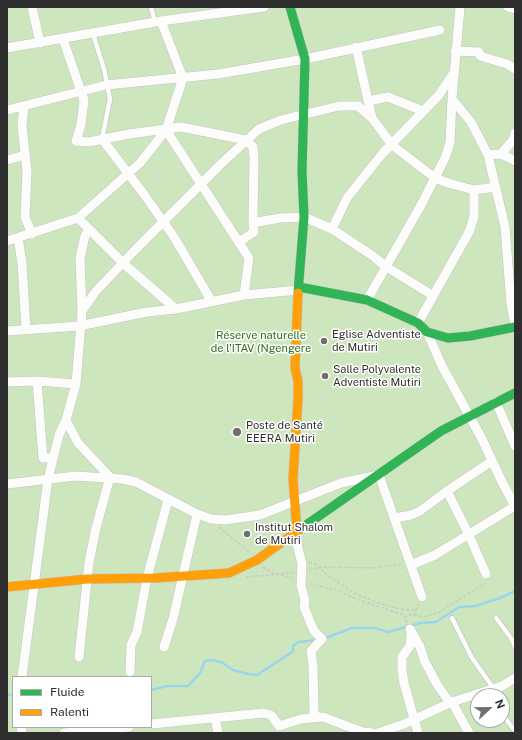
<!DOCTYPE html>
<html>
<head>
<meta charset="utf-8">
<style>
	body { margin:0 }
	#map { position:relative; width:522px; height:740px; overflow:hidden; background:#ece8e4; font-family:"Public Sans",sans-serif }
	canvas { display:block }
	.frame { position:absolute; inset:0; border:8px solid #2e2e2e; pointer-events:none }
	.legend { position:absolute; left:12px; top:676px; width:140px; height:52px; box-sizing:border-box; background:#fff; border:1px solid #ababab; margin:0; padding:5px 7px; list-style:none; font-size:12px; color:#2e2e2e }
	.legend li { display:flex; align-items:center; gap:8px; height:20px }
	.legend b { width:20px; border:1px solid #ababab }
	.north { position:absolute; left:470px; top:688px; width:40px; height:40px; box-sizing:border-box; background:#fff; border:1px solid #ababab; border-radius:50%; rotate:68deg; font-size:11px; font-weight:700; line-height:16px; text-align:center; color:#2e2e2e }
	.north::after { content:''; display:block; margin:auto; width:14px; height:18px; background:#706f6e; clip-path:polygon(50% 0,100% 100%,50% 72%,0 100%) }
</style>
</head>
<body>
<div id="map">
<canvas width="522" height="740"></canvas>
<div class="frame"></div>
<ul class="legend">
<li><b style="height:5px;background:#30b455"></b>Fluide</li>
<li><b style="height:5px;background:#ff9f0a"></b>Ralenti</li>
</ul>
<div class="north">N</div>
</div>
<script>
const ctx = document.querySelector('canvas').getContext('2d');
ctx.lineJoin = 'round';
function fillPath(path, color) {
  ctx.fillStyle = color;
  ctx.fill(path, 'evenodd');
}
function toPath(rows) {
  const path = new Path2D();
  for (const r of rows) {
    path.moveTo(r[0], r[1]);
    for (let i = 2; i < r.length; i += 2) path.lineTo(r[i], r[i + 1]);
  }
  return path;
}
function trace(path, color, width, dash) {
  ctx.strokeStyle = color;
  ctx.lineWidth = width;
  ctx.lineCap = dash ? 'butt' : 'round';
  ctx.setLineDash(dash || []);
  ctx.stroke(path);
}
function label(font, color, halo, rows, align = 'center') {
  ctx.font = font + ' "Public Sans",sans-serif';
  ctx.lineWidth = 3;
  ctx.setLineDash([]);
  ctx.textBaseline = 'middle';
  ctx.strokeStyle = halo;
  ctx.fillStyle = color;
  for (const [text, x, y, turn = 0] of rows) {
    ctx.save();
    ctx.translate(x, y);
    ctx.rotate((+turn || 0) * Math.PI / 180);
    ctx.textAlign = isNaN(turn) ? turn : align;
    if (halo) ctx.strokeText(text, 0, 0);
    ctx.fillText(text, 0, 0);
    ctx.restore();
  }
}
fillPath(toPath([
	[7,7,515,7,515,733,7,733],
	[13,677,151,677,151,727,13,727],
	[478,696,502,696,502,720,478,720]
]), '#cee6be');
trace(toPath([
	[323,639,352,628,375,628,388,632,420,623,436,622,459,607,476,606,500,598,515,591],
	[151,690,167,686,188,686,200,673,205,661,211,660,221,662,233,670,248,674,257,675,289,654,293,651,293,646,299,642,316,640],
	[7,694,13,696]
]), '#99d6ec', 2.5);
const lane = toPath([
	[151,7,155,22],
	[93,34,104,69,110,99,102,139],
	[452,618,472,658,494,689,496,696],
	[496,618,511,638,515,647],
	[502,714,515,731]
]);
const street = toPath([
	[32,7,40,43],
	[460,7,452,99,471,122,488,155,505,227,511,304,515,325],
	[508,7,515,9],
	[63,39,84,100,81,125,76,141,89,142,129,134,181,127,246,140,253,147,254,157,253,223],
	[356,47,372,118,392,145,435,178,448,183,474,190,496,187],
	[7,48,161,21,264,7],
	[455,51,479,52,480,56,507,64,515,69],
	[368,101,388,97,423,111],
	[24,106,22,126,27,171,25,217,32,234],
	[7,110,106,85,218,74,305,59,440,30],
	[166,130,249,258,244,295],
	[102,139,143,193,174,237,212,302],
	[501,154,513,140,515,133],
	[488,155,501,154,515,161],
	[7,160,25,155],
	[78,218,124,264,176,309],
	[332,229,347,198,366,174,383,153,439,95,453,74],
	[18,238,22,263,26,329],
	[7,241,78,218,140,163,166,130,183,78,161,21],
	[239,242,254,232,253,223,280,218,304,217,332,229,373,256,385,266,432,295],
	[367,300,420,207,445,158,450,143,452,99],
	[82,311,80,258,85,236,89,229],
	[418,323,469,232,474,217,474,190],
	[7,331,79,326,147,312,176,309,244,295,299,290],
	[427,332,442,366,482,439,502,482,515,506],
	[37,381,43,458,53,458],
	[7,382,37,381,76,384],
	[496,402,515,446],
	[66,420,78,443,110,477,96,528,89,562,79,657],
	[7,484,76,476,122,479,136,482,197,514,211,519,225,520,260,515,341,483,379,475,422,597],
	[447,491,492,461],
	[395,518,411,515,420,511,447,491,468,533,486,574],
	[297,532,297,544,302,564,301,585,305,601,304,607,314,631,322,639,311,651,313,666,314,713,317,717],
	[411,565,435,555,515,506],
	[410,629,420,647,425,662,438,686,448,700,452,702,469,733],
	[411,631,410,646,402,657,402,670,404,683,418,733],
	[164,647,173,619,197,514],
	[130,672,131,645,137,632,147,578,168,500],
	[22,677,48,479,59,435,66,420,76,384,82,311,96,291,137,248,223,162,259,129,281,120,339,106,358,106,372,118],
	[215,718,218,733],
	[151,724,264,713,271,715,279,726],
	[279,726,301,719,323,717,363,732,373,733],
	[21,727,22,733],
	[64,733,129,727],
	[378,733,404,724,452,702,502,686,515,678]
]);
const fast = toPath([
	[290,7,305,59,302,171,304,217,298,293],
	[299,287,367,300,418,323,427,332,448,338,470,336,515,327],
	[296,532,441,431,515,393]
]);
const slow = toPath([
	[297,532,293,479,298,399,298,381,295,368,298,293],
	[7,587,87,579,155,578,229,573,257,560,296,532]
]);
trace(lane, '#c5c4c5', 6);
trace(street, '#c5c4c5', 10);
trace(fast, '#c5c4c5', 10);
trace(slow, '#c5c4c5', 10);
trace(toPath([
	[219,527,250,553],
	[309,563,316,564,327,575,354,593,378,603,400,609,416,610],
	[263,567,273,573,293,578],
	[309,570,321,567,373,568,403,564],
	[246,577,293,573],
	[310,584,339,591,356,599,401,614,405,618],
	[414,615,423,617,438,613,486,583],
	[407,623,405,618,409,615,414,615,418,604]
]), '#c9c9c8', 1.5, [3, 2]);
trace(lane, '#fcfcfb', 4.5);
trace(street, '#fcfcfb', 9);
trace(fast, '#30b455', 9);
trace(slow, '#ff9f0a', 9);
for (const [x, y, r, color] of [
	[324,341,4,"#706f6e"],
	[325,376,4,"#706f6e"],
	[237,432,5,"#706f6e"],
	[247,534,4,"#706f6e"]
]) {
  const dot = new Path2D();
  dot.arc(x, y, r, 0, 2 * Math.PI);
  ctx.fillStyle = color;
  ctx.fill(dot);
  trace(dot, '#fff', 1.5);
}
label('11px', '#2e2e2e', '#fff', [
	["Eglise Adventiste",332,335],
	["de Mutiri",332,348],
	["Salle Polyvalente",333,370],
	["Adventiste Mutiri",333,383],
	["Poste de Santé",246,426],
	["EEERA Mutiri",246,439],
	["Institut Shalom",255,528],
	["de Mutiri",255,541]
], 'left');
label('11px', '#2c6e1b', '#fff', [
	["Réserve naturelle",261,336],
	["de l'ITAV (Ngengere",261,349]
]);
</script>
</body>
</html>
